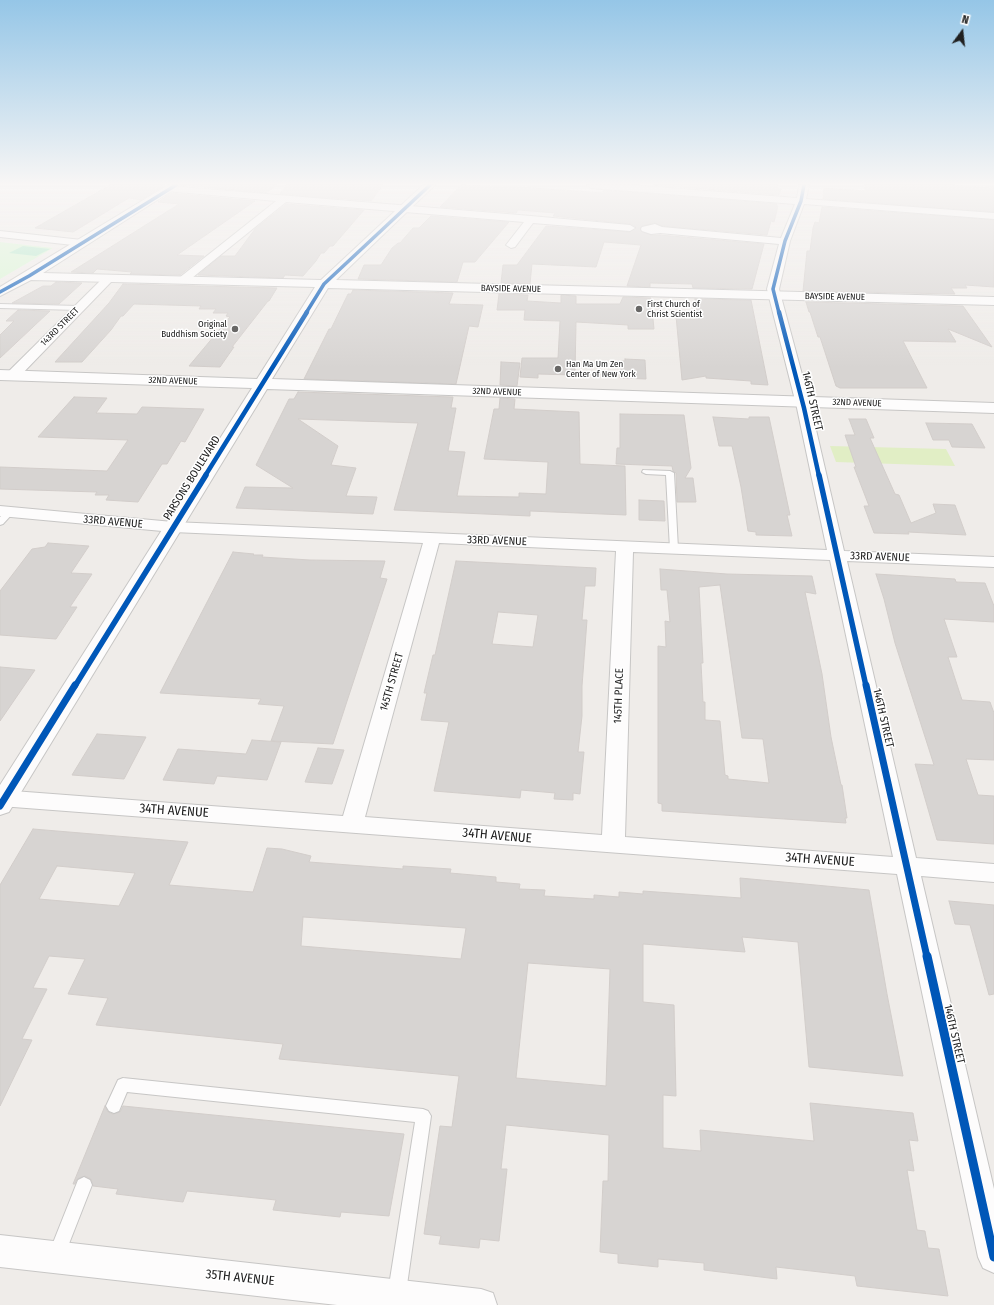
<!DOCTYPE html>
<html>
<head>
<meta charset="utf-8">
<style>
	body { margin:0 }
	#map { position:relative; width:994px; height:1305px; overflow:hidden; background:#efece9; font-family:"Fira Sans Condensed",sans-serif }
	canvas { display:block }
	.north { position:absolute; left:942px; top:12px; width:40px; height:40px; -webkit-text-stroke:3px #fff; paint-order:stroke; rotate:15deg; font-size:11px; font-weight:700; line-height:16px; text-align:center; color:#202020 }
	.north::after { content:''; display:block; margin:auto; width:14px; height:18px; background:#202020; clip-path:polygon(50% 0,100% 100%,50% 72%,0 100%) }
</style>
</head>
<body>
<div id="map">
<canvas width="994" height="1305"></canvas>
<div class="north">N</div>
</div>
<script>
const ctx = document.querySelector('canvas').getContext('2d');
ctx.lineJoin = 'round';
function fillPath(path, color) {
  ctx.fillStyle = color;
  ctx.fill(path, 'evenodd');
}
function toPath(rows) {
  const path = new Path2D();
  for (const r of rows) {
    path.moveTo(r[0], r[1]);
    for (let i = 2; i < r.length; i += 2) path.lineTo(r[i], r[i + 1]);
  }
  return path;
}
function trace(path, color, width, dash) {
  ctx.strokeStyle = color;
  ctx.lineWidth = width;
  ctx.lineCap = dash ? 'butt' : 'round';
  ctx.setLineDash(dash || []);
  ctx.stroke(path);
}
function label(font, color, halo, rows, align = 'center') {
  ctx.font = font + ' "Fira Sans Condensed",sans-serif';
  ctx.lineWidth = 3;
  ctx.setLineDash([]);
  ctx.textBaseline = 'middle';
  ctx.strokeStyle = halo;
  ctx.fillStyle = color;
  for (const [text, x, y, turn = 0] of rows) {
    ctx.save();
    ctx.translate(x, y);
    ctx.rotate((+turn || 0) * Math.PI / 180);
    ctx.textAlign = isNaN(turn) ? turn : align;
    if (halo) ctx.strokeText(text, 0, 0);
    ctx.fillText(text, 0, 0);
    ctx.restore();
  }
}
fillPath(toPath([
	[830,446,946,449,955,466,836,462]
]), '#e1eec5');
fillPath(toPath([
	[0,242,53,248,0,279]
]), '#d8f6d3');
fillPath(toPath([
	[23,246,50,249,36,256,9,253]
]), '#b1e9c9');
const building = toPath([
	[110,185,165,185,141,200,129,198,73,232,35,228,110,185],
	[182,185,277,185,266,193,182,185],
	[286,185,383,185,371,201,280,194,286,185],
	[461,185,508,187,509,186,603,193,603,190,777,204,776,206,778,206,774,222,771,221,767,235,662,226,655,223,642,226,640,228,642,232,651,235,660,235,764,244,752,289,693,288,692,284,650,283,650,287,627,286,641,245,604,242,596,267,532,264,530,284,501,283,503,265,517,265,546,226,630,232,636,227,630,224,553,216,555,213,518,210,516,213,440,207,461,185],
	[654,185,778,185,777,189,781,189,779,195,654,185],
	[865,185,952,185,994,188,994,212,823,199,824,188,865,191,865,185],
	[171,193,255,201,177,255,204,256,180,275,130,274,132,272,97,269,93,273,71,272,179,204,158,202,171,193],
	[286,204,364,210,333,246,330,246,324,253,321,253,316,261,303,276,285,275,283,278,198,275,221,256,235,256,255,229,286,204],
	[822,207,994,220,994,287,965,285,967,288,951,288,955,294,803,291,807,251,810,251,813,228,815,222,819,223,822,207],
	[431,216,509,222,475,262,463,262,457,282,358,279,364,265,381,265,392,248,398,243,400,243,413,228,419,228,431,216],
	[56,282,82,283,59,304,12,303,43,286,51,286,56,282],
	[123,284,277,288,269,301,268,301,232,347,234,347,220,367,189,366,230,317,226,316,228,313,213,313,216,309,199,309,201,306,134,304,123,316,121,316,111,330,82,362,55,362,109,303,123,284],
	[353,290,453,293,449,304,483,305,478,327,469,326,456,384,304,379,329,329,331,329,348,294,351,294,353,290],
	[499,294,528,295,527,301,561,303,561,295,576,296,576,304,620,304,623,297,651,298,654,329,628,329,628,325,576,322,575,375,538,374,538,378,520,377,522,358,558,358,560,321,524,320,525,310,497,310,499,294],
	[695,299,751,300,768,385,751,384,751,381,706,378,706,376,682,380,676,316,698,316,695,299],
	[806,302,963,306,992,347,948,329,956,342,903,341,927,388,840,388,836,386,820,337,818,337,810,312,809,312,806,302],
	[18,310,50,311,0,358,0,335,14,321,6,321,18,310],
	[625,359,645,360,646,379,620,378,621,361,625,361,625,359],
	[501,362,520,363,517,386,500,385,501,362],
	[298,392,453,397,451,408,456,408,448,451,465,452,457,496,519,497,519,493,546,494,548,462,484,459,494,409,499,409,500,398,515,399,514,409,579,412,580,464,625,466,626,515,530,511,530,516,394,510,418,423,298,419,338,446,331,465,356,468,346,496,377,497,373,514,236,508,245,487,293,488,256,465,289,399,294,399,298,392],
	[74,397,107,398,96,413,137,414,142,407,204,409,185,442,181,441,167,464,162,464,138,502,106,500,109,495,95,495,97,492,0,489,0,467,107,471,128,440,38,437,74,397],
	[620,414,684,415,691,468,685,478,693,478,696,502,677,502,676,473,673,471,672,466,616,464,617,448,620,448,620,414],
	[713,417,749,419,749,417,769,417,790,515,787,515,792,536,756,535,756,532,748,531,741,487,732,446,719,446,713,417],
	[849,419,866,419,874,438,870,438,895,494,899,495,911,523,936,513,933,504,955,505,966,535,908,532,909,534,874,533,864,506,869,506,854,467,856,467,845,435,855,435,849,419],
	[926,423,972,424,985,448,952,447,949,440,933,440,926,423],
	[639,500,664,501,665,521,639,520,639,500],
	[48,543,89,546,71,573,92,574,70,607,77,607,56,639,0,635,0,591,32,549,45,547,48,543],
	[233,552,254,554,253,555,263,555,262,557,310,560,385,561,380,578,387,579,333,744,271,741,284,706,258,704,261,699,160,693,233,552],
	[456,561,596,568,595,586,585,586,582,620,587,620,582,686,582,716,578,752,584,752,580,794,573,793,573,800,554,799,555,793,521,790,520,798,434,791,449,722,421,720,427,693,424,693,433,655,435,655,456,561],
	[498,612,538,615,533,647,492,644,498,612],
	[660,569,727,574,812,576,816,594,805,592,822,674,831,737,841,785,842,785,847,818,845,818,846,823,662,811,662,804,658,803,658,646,666,647,665,621,670,622,667,590,661,590,660,569],
	[720,585,742,738,763,739,769,783,728,779,728,776,725,775,720,721,705,720,705,702,703,702,701,663,703,663,699,587,720,585],
	[876,574,955,579,956,582,985,583,994,606,994,622,944,619,957,657,948,657,962,700,990,702,994,713,994,760,966,759,978,795,994,796,994,844,937,840,915,764,934,765,895,643,884,599,876,574],
	[0,667,35,670,0,721,0,667],
	[97,734,146,737,124,779,72,775,97,734],
	[252,740,281,742,267,780,217,776,214,784,163,780,178,749,246,754,252,740],
	[318,748,344,750,332,784,305,782,318,748],
	[33,829,188,842,169,885,253,892,267,848,282,849,311,856,309,862,403,869,403,866,451,869,450,873,496,877,496,882,520,884,519,889,545,890,544,896,594,899,594,895,619,897,619,892,643,894,643,891,741,898,740,878,869,890,887,994,903,1076,809,1067,798,942,742,937,745,952,643,944,643,1002,674,1005,676,1096,663,1095,663,1148,701,1151,700,1130,814,1141,810,1103,913,1113,918,1141,909,1140,914,1171,907,1170,917,1230,925,1231,928,1248,939,1249,948,1296,857,1286,855,1276,776,1267,777,1279,704,1270,704,1263,658,1259,658,1267,618,1263,618,1254,600,1252,603,1181,608,1181,609,1135,506,1125,501,1169,507,1169,499,1241,480,1239,479,1248,439,1244,441,1236,424,1234,440,1126,452,1127,459,1076,279,1059,283,1044,96,1025,108,998,68,994,85,959,49,956,33,988,47,989,22,1039,32,1040,0,1106,0,885,33,829],
	[57,866,135,873,119,906,39,899,57,866],
	[303,917,466,928,461,959,301,946,303,917],
	[528,963,610,969,606,1086,516,1078,528,963],
	[949,901,994,905,994,994,989,995,970,925,955,924,949,901],
	[105,1106,108,1112,113,1114,120,1112,123,1106,404,1134,389,1216,341,1212,340,1217,273,1210,276,1200,187,1191,183,1202,116,1194,118,1189,93,1186,91,1179,85,1176,77,1179,75,1184,73,1184,105,1106]
]);
fillPath(building, '#d7d4d2');
trace(building, '#d2cdca', 1);
const service = toPath([
	[0,304,79,306,82,308,79,310,0,308,0,304],
	[643,470,670,471,674,473,678,549,677,551,671,551,670,549,666,475,646,474,642,472,643,470],
	[10,509,14,512,3,524,0,525,0,517,7,510,10,509],
	[123,1078,423,1109,428,1111,431,1116,406,1292,403,1298,397,1301,391,1298,388,1292,415,1122,127,1092,119,1111,114,1113,109,1111,106,1106,118,1080,123,1078],
	[84,1177,90,1180,92,1185,63,1259,57,1261,51,1259,49,1253,78,1180,84,1177]
]);
const minor = toPath([
	[587,185,631,185,797,198,799,185,809,185,806,199,994,213,994,219,804,204,790,241,779,289,811,408,844,551,994,557,994,567,847,561,916,858,994,864,994,882,921,876,994,1189,994,1273,983,1268,978,1257,897,874,0,806,0,790,343,816,423,543,173,532,0,516,0,506,173,522,827,550,797,408,767,289,779,244,660,233,651,234,642,231,641,229,642,227,655,224,662,227,781,238,795,204,591,188,587,185],
	[439,543,616,551,602,835,365,817,439,543],
	[633,552,830,560,893,857,625,837,633,552],
	[170,186,531,216,630,225,635,228,630,231,533,223,515,247,511,248,506,245,524,222,286,202,187,282,183,283,179,282,177,280,179,278,276,201,167,191,165,189,170,186],
	[0,231,82,240,87,243,82,246,0,237,0,231],
	[108,276,112,277,114,279,112,281,17,379,7,379,5,376,7,373,104,277,108,276],
	[0,1235,481,1289,493,1293,497,1305,337,1305,0,1267,0,1235]
]);
const tertiary = toPath([
	[168,185,181,185,43,273,321,280,423,185,435,185,336,280,994,297,994,305,328,288,272,379,994,403,994,413,267,389,9,812,0,815,0,785,252,388,0,380,0,370,257,379,315,287,31,280,0,296,0,287,168,185]
]);
trace(service, '#c7c6c5', 2);
trace(minor, '#c7c6c5', 2);
trace(tertiary, '#c7c6c5', 2);
fillPath(service, '#fdfcfc');
fillPath(minor, '#fdfcfc');
fillPath(tertiary, '#fdfcfc');
trace(toPath([
	[0,292,29,276,176,185],
	[306,313,324,284,430,185],
	[779,313,773,289,785,241,801,201,804,185]
]), '#0057b8', 3.5);
trace(toPath([
	[779,312,804,408,819,476],
	[205,476,307,312]
]), '#0057b8', 4.5);
trace(toPath([
	[819,475,866,686],
	[75,686,206,475]
]), '#0057b8', 5.5);
trace(toPath([
	[866,685,927,957],
	[0,806,75,685]
]), '#0057b8', 7);
trace(toPath([
	[927,956,994,1257]
]), '#0057b8', 9);
const sky = ctx.createLinearGradient(0, 0, 0, 368);
sky.addColorStop(0, '#95c6e7');
sky.addColorStop(0.5, '#f8f6f5');
sky.addColorStop(1, '#f8f6f500');
ctx.fillStyle = sky;
ctx.fillRect(0, 0, 994, 368);
for (const [x, y, r, color] of [
	[639,309,4,"#686766"],
	[235,329,4,"#686766"],
	[558,369,4,"#686766"]
]) {
  const dot = new Path2D();
  dot.arc(x, y, r, 0, 2 * Math.PI);
  ctx.fillStyle = color;
  ctx.fill(dot);
  trace(dot, '#fff', 1.5);
}
label('9px', '#202020', '#fff', [
	["BAYSIDE AVENUE",511,289,1],
	["BAYSIDE AVENUE",835,297,1],
	["143RD STREET",60,327,-45],
	["32ND AVENUE",173,381,2],
	["32ND AVENUE",497,392,2],
	["32ND AVENUE",857,403,2]
]);
label('9px', '#202020', '#fff', [
	["First Church of",647,304],
	["Christ Scientist",647,314],
	["Original",227,324,"right"],
	["Buddhism Society",227,334,"right"],
	["Han Ma Um Zen",566,364],
	["Center of New York",566,374]
], 'left');
label('11px', '#202020', '#fff', [
	["146TH STREET",812,401,77],
	["PARSONS BOULEVARD",192,478,-58],
	["33RD AVENUE",113,522,5],
	["33RD AVENUE",497,541,2],
	["33RD AVENUE",880,557,2],
	["145TH STREET",392,682,-74],
	["145TH PLACE",619,696,-88],
	["146TH STREET",883,718,77],
	["146TH STREET",954,1034,77]
]);
label('13px', '#202020', '#fff', [
	["34TH AVENUE",174,811,4],
	["34TH AVENUE",497,836,5],
	["34TH AVENUE",820,860,4],
	["35TH AVENUE",240,1278,6]
]);
</script>
</body>
</html>
